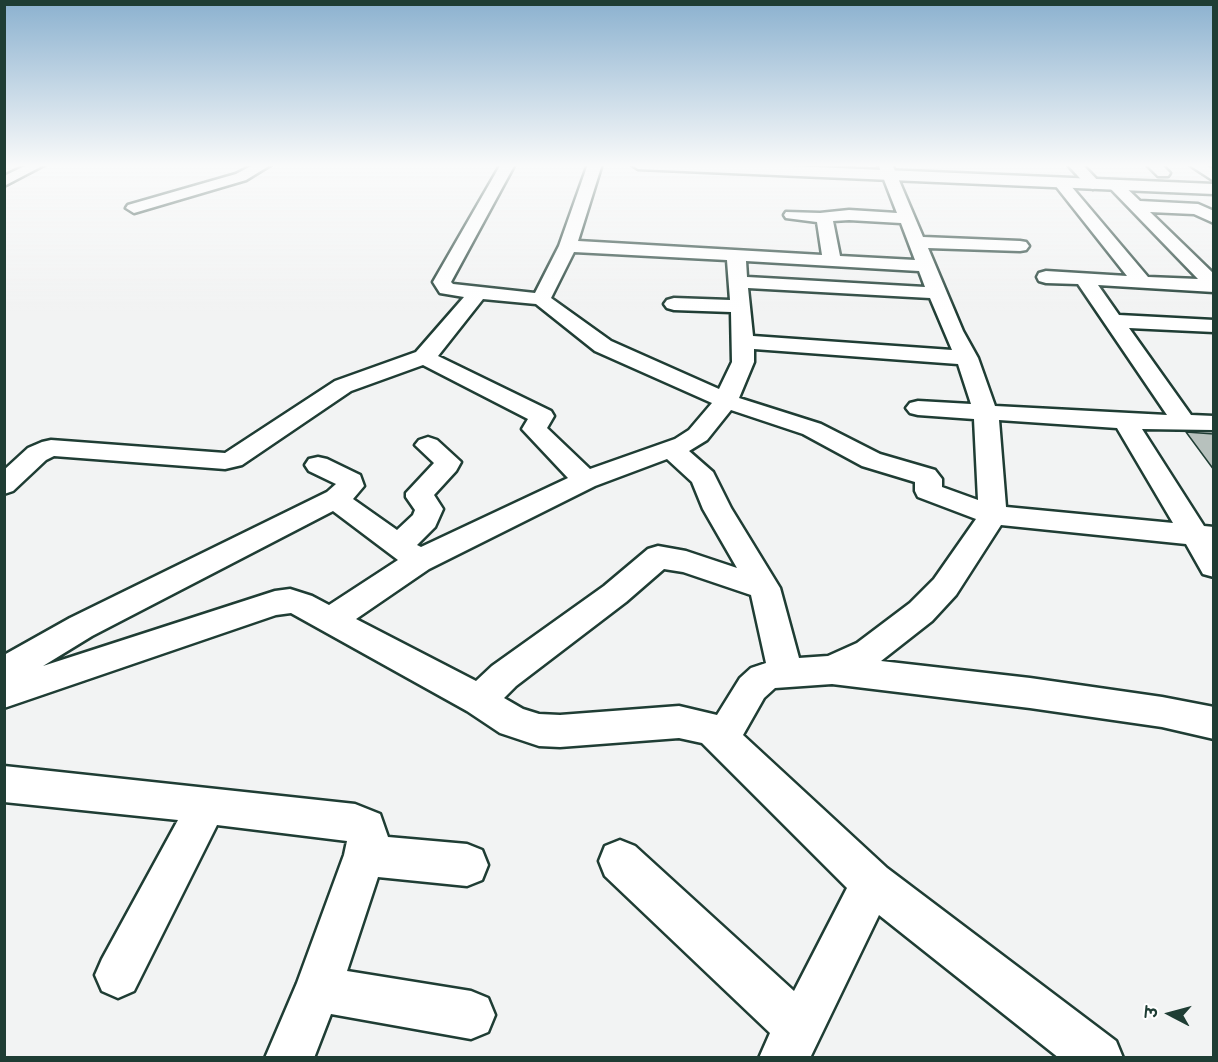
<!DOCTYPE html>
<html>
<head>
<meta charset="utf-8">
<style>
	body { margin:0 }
	#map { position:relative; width:1218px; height:1062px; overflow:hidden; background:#f2f3f3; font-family:Pangolin,"Playpen Sans Deva",sans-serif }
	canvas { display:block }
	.frame { position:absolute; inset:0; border:6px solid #1f3d34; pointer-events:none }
	.north { position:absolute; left:1140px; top:984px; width:60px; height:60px; -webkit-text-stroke:4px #fff; paint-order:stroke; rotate:276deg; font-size:16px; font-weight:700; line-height:24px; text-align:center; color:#1f3d34 }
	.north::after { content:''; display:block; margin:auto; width:21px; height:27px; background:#1f3d34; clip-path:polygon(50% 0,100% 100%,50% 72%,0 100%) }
</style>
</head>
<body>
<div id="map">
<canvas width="1218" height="1062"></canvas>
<div class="frame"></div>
<div class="north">उ</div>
</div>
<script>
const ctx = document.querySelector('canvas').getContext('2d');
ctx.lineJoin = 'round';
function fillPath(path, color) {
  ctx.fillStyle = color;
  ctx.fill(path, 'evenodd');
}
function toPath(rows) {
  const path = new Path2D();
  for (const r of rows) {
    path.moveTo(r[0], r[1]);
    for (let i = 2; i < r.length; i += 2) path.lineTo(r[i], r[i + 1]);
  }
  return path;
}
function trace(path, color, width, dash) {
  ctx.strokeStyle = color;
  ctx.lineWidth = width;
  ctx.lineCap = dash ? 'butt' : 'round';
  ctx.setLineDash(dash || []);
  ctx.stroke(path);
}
const building = toPath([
	[1186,432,1214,434,1214,470,1186,432]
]);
fillPath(building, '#b7c1bd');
trace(building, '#1f3d34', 1.5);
const minor = toPath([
	[29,164,46,164,4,186,4,176,29,164],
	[255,164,272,164,246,180,134,213,126,208,128,205,236,174,255,164],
	[501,164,515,164,451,282,453,284,535,293,559,246,588,164,602,164,578,241,822,255,817,222,786,218,784,215,786,212,820,213,849,210,897,213,878,164,892,164,923,237,1020,241,1026,242,1029,246,1026,250,1020,251,928,248,963,331,978,358,995,406,1167,415,1078,284,1046,283,1039,281,1037,277,1039,273,1046,271,1127,276,1055,185,1052,182,1055,179,1065,179,1148,277,1198,279,1109,187,1106,184,1109,181,1119,181,1140,201,1198,204,1214,211,1214,223,1194,214,1150,212,1214,274,1214,292,1098,285,1119,315,1214,320,1214,332,1129,328,1191,415,1214,416,1214,430,1142,429,1204,526,1214,527,1214,577,1203,574,1186,544,1001,525,956,595,932,621,881,661,1030,678,1162,697,1214,707,1214,739,1162,727,1030,708,832,684,775,688,764,698,743,735,887,868,1116,1041,1123,1058,1059,1058,879,915,810,1058,759,1058,770,1033,605,876,599,861,605,846,620,840,635,846,794,991,847,888,702,743,679,738,560,747,539,746,500,733,467,711,291,613,276,615,4,708,4,655,70,618,327,492,336,484,309,471,305,465,309,459,318,457,327,459,360,475,364,486,353,499,397,530,413,515,415,510,406,497,406,493,434,463,415,445,419,440,428,437,437,440,461,462,456,471,434,495,443,509,435,527,417,545,421,547,568,478,522,429,528,419,423,365,351,391,242,465,225,469,54,456,46,460,13,491,4,494,4,470,28,448,42,442,51,440,225,453,335,381,416,352,464,297,440,293,433,282,501,164],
	[849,220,901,223,915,260,840,256,833,221,849,220],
	[574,252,727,260,730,300,674,298,667,300,664,304,667,308,674,310,731,312,732,362,719,389,611,341,551,298,574,252],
	[746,261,919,271,925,287,747,277,746,261],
	[748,288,930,298,952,350,753,336,748,288],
	[483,299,536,304,595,351,712,403,689,430,675,439,590,469,547,428,554,416,551,411,438,356,483,299],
	[754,349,958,364,971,404,918,401,910,403,906,408,910,413,918,415,974,419,978,500,942,487,942,479,935,470,880,454,821,424,739,398,754,362,754,349],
	[731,410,803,434,862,466,915,482,915,491,918,497,976,519,934,579,910,603,857,643,828,656,799,658,780,588,731,508,713,472,689,451,707,440,731,410],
	[999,420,1117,428,1173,523,1006,507,999,420],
	[667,459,692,482,703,509,737,568,686,551,658,546,648,549,604,586,492,666,476,681,356,619,429,569,595,486,667,459],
	[333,511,398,560,329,605,312,596,290,589,275,591,43,666,92,636,333,511],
	[664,569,683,572,751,595,766,663,751,668,740,678,717,715,679,706,560,715,539,714,523,709,504,698,516,686,626,602,664,569],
	[1067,164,1082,164,1101,184,1093,189,1088,187,1067,164],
	[1146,164,1161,164,1170,173,1168,176,1158,176,1146,164],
	[1188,164,1204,164,1214,170,1214,181,1188,164],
	[4,766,355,804,380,814,388,837,467,844,482,850,488,865,482,880,467,886,378,877,347,971,471,991,488,998,495,1015,488,1032,471,1039,331,1014,314,1058,265,1058,297,983,344,855,347,841,217,825,134,991,118,998,102,991,95,975,102,959,178,820,4,802,4,766]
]);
const major = toPath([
	[630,164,744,164,1214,184,1214,194,638,169,630,164]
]);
trace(minor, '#1f3d34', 5);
trace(major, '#1f3d34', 5);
fillPath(minor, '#fff');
fillPath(major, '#fff');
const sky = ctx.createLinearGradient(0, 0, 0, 312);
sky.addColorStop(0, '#8bb1cf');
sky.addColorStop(0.53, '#f9fafa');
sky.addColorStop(1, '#f9fafa00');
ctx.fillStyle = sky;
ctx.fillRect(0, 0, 1218, 312);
</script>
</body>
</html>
